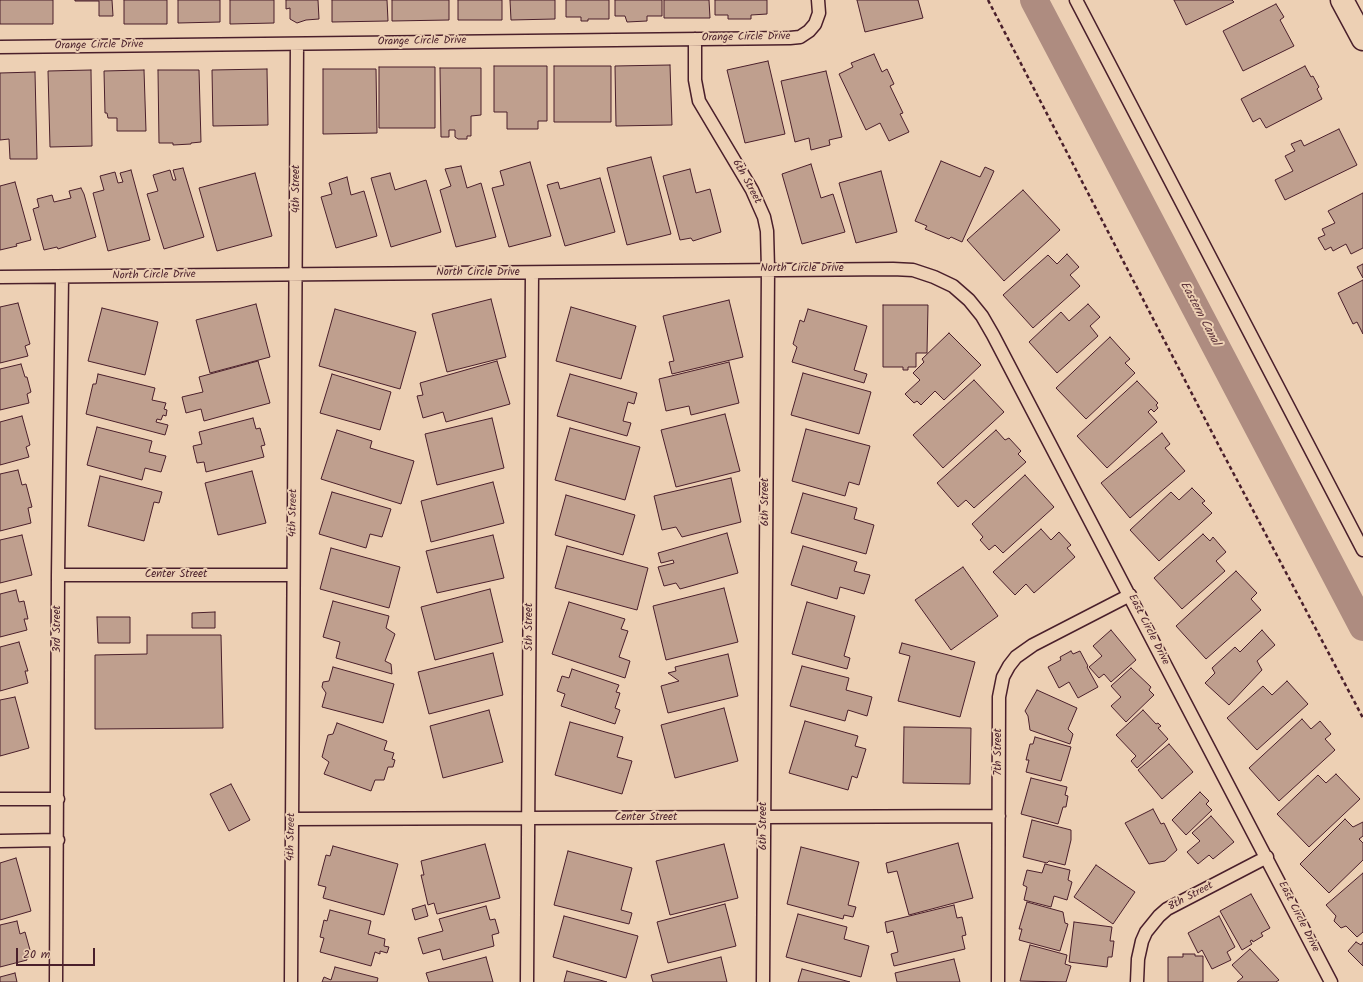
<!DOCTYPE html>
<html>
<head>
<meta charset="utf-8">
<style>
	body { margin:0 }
	#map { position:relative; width:1363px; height:982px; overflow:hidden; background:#edd0b4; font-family:Kalam,sans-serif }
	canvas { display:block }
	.scale { position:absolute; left:16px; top:948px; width:79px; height:18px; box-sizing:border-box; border:2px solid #4a1f2b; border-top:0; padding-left:5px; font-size:12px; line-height:14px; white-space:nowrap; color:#4a1f2b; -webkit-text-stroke:3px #edd0b4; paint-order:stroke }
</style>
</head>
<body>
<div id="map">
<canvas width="1363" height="982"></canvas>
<div class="scale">20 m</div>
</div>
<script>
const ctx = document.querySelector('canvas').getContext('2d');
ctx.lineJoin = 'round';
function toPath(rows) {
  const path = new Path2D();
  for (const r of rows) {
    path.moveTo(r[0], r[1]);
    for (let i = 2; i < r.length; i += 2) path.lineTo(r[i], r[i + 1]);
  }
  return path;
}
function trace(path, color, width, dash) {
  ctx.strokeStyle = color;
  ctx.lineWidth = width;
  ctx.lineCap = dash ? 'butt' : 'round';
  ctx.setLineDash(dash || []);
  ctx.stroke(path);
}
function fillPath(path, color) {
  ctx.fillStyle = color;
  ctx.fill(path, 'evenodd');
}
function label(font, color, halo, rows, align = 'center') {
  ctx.font = font + ' Kalam,sans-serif';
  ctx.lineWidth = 4;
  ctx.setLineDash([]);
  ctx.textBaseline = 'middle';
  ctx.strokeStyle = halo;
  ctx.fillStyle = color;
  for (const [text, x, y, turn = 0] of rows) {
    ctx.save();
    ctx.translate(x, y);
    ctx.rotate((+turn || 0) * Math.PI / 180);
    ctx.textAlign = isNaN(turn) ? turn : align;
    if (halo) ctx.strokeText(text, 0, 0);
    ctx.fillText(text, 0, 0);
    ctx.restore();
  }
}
trace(toPath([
	[1034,0,1363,627]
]), '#ae8c80', 28);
const building = toPath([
	[0,0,53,0,53,24,0,24,0,0],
	[75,0,112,0,113,16,99,16,99,1,75,1,75,0],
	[124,0,167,0,167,24,124,24,124,0],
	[178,0,220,0,220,22,178,23,178,0],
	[230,0,274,0,274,23,230,24,230,0],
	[286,0,318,0,319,19,306,20,297,23,290,19,290,8,286,9,286,0],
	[332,0,387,0,388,21,332,22,332,0],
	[392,0,449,0,449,20,392,21,392,0],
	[458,0,502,0,502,20,458,20,458,0],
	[510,0,555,0,555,19,511,20,510,0],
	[566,0,609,0,609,19,588,19,588,21,581,21,581,17,566,17,566,0],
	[615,0,662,0,662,16,647,16,647,21,627,22,625,16,615,16,615,0],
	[664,0,709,0,710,18,664,18,664,0],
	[715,0,767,0,767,14,751,15,751,19,728,19,728,15,715,15,715,0],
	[857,0,918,0,923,18,865,32,857,0],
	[1174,0,1232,0,1234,2,1186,25,1174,0],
	[1276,4,1284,17,1280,20,1294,46,1243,71,1223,31,1276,4],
	[874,54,882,72,887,69,894,84,890,86,903,113,900,114,909,132,889,141,880,123,866,130,839,74,853,67,851,63,874,54],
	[768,61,785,134,745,143,727,70,768,61],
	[670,65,672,125,616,126,615,66,670,65],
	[494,66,547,66,547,121,538,121,538,129,507,129,507,112,494,112,494,66],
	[554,66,611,66,611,122,554,122,554,66],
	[1305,66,1311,77,1313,76,1319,87,1317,89,1322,99,1266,128,1260,118,1253,122,1241,99,1305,66],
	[379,67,435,67,435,128,379,128,379,67],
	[440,68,481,68,481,115,471,116,471,136,467,136,467,139,458,139,455,137,455,130,449,130,449,137,441,137,440,68],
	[267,69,268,125,213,126,212,70,267,69],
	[323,69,376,69,377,133,323,134,323,69],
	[91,70,92,146,50,147,48,71,91,70],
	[144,70,146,131,117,131,117,118,108,118,107,113,105,113,104,71,144,70],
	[158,70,199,70,201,142,191,143,191,144,173,145,173,143,159,143,158,70],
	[826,71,842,137,829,140,830,145,811,150,809,138,795,142,781,81,826,71],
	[35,72,37,159,10,159,9,139,0,140,0,73,35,72],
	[1339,129,1357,165,1285,200,1275,180,1293,171,1285,156,1295,151,1291,144,1301,140,1304,146,1339,129],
	[651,157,671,234,627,245,607,168,651,157],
	[941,161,980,177,985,167,994,171,962,242,951,237,949,239,925,229,927,226,915,221,941,161],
	[530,162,551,236,509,247,492,188,504,185,500,171,530,162],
	[811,164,821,198,833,194,845,232,802,244,782,174,811,164],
	[461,166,467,188,481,183,496,237,456,247,440,190,451,186,445,169,461,166],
	[183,168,204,237,164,249,147,194,158,191,153,175,170,170,173,180,176,180,173,170,183,168],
	[690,169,696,193,710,189,721,232,693,241,691,238,680,240,663,176,690,169],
	[131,170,150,240,108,251,93,193,104,190,100,176,115,172,118,183,123,182,120,173,131,170],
	[881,171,897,232,856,243,839,183,881,171],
	[255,173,272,236,217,251,199,188,255,173],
	[390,173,395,190,426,180,441,232,391,247,371,178,390,173],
	[347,177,351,195,364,191,377,236,336,248,321,197,332,194,329,183,347,177],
	[600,178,615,232,565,246,547,185,558,182,560,189,600,178],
	[15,182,31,240,16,244,17,246,0,250,0,186,15,182],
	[81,188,84,194,96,237,58,249,57,247,44,250,33,209,39,207,37,199,52,195,54,202,71,198,69,191,81,188],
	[1023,190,1060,230,1004,281,967,240,1023,190],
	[1363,193,1363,248,1351,254,1346,244,1333,251,1331,247,1325,250,1318,238,1325,235,1322,229,1335,223,1328,211,1363,193],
	[1067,254,1079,267,1070,275,1080,286,1033,328,1003,295,1048,255,1057,264,1067,254],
	[1363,264,1363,278,1357,267,1363,264],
	[1363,280,1363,334,1357,322,1353,324,1338,293,1363,280],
	[491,299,506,357,447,372,432,314,491,299],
	[729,300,743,357,672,374,669,362,674,361,663,316,729,300],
	[18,303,30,344,25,346,28,356,0,363,0,307,18,303],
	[256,304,270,357,210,373,196,320,256,304],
	[1088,304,1100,317,1090,326,1098,336,1057,373,1029,342,1061,312,1069,321,1088,304],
	[883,305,928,305,927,353,916,353,916,367,908,367,908,370,903,370,903,367,883,367,883,305],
	[571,307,636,326,621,379,556,361,571,307],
	[102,308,158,322,145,375,88,361,102,308],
	[335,309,416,332,400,389,319,366,335,309],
	[808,309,867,326,854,370,867,374,864,383,792,362,797,347,793,344,800,320,804,322,808,309],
	[949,333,981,365,944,400,935,391,921,405,917,401,914,403,905,394,920,380,913,373,924,362,922,359,949,333],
	[1110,337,1130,359,1125,363,1135,373,1086,419,1056,388,1110,337],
	[258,361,270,403,204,421,201,409,186,413,182,397,203,392,199,377,258,361],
	[497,361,510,404,446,422,443,412,423,418,417,396,423,395,420,383,497,361],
	[729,362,739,403,691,415,689,406,666,411,659,379,729,362],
	[21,364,25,377,27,377,31,392,27,394,29,403,0,410,0,369,21,364],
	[803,373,871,392,859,434,791,415,803,373],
	[98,374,155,388,152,400,166,403,164,409,167,410,166,416,163,415,161,420,157,419,156,422,168,425,165,435,86,414,93,384,96,384,98,374],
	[332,374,391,392,380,430,320,413,332,374],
	[570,374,637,393,634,404,628,402,623,421,631,423,627,436,557,416,570,374],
	[974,380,1004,412,943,468,913,435,974,380],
	[1137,381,1158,403,1156,405,1158,408,1154,412,1151,409,1148,412,1157,422,1107,468,1077,436,1137,381],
	[725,414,740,471,676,487,661,430,725,414],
	[22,416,30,445,26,447,29,457,0,465,0,422,22,416],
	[253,418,256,429,260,428,265,445,261,446,264,457,206,472,204,462,197,463,193,446,202,444,199,432,253,418],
	[492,418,504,468,437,485,425,434,492,418],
	[97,427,152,441,149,452,166,456,161,472,145,468,142,480,87,465,97,427],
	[570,428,640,447,625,500,555,480,570,428],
	[806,429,870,446,859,485,849,482,845,496,792,481,806,429],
	[337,430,372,441,370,448,414,461,401,504,321,479,337,430],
	[996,430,1005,440,1009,438,1021,451,1018,454,1026,462,974,508,966,500,958,507,937,483,996,430],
	[1162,433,1170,444,1165,448,1185,471,1130,518,1101,483,1162,433],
	[18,470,22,485,26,484,32,507,28,508,31,523,0,531,0,474,18,470],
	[252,471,266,523,218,535,205,483,252,471],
	[1025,475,1054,507,1003,553,995,545,989,550,980,540,983,537,972,524,1025,475],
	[100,476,162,492,159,503,154,502,144,541,88,526,100,476],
	[731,478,741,522,682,537,676,527,662,530,654,496,731,478],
	[493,482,504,523,431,542,421,501,493,482],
	[1192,488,1205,501,1202,503,1212,513,1159,561,1130,530,1171,492,1179,500,1192,488],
	[332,492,391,509,382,537,370,534,366,548,319,534,332,492],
	[803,493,857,508,854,519,874,525,866,554,791,533,803,493],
	[566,495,635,515,623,555,555,535,566,495],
	[1041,529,1051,540,1059,532,1071,545,1067,548,1075,557,1034,593,1026,584,1015,595,993,572,1041,529],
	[727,533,738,573,680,589,676,583,664,586,658,567,674,563,673,560,661,563,658,553,727,533],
	[1203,534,1210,541,1213,537,1226,552,1216,561,1225,571,1182,609,1154,578,1203,534],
	[22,535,32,575,0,583,0,540,22,535],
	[493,535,504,578,437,593,426,551,493,535],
	[567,546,648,568,637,610,555,588,567,546],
	[803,546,857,562,854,571,870,575,864,594,840,587,837,599,791,585,803,546],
	[331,548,400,567,389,608,320,589,331,548],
	[963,567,998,616,951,650,915,600,963,567],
	[1236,571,1257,593,1251,599,1261,610,1206,659,1176,626,1236,571],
	[724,588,738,642,666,660,653,606,724,588],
	[490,589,503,642,435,660,421,607,490,589],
	[16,590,19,602,24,601,28,619,24,619,27,630,0,637,0,594,16,590],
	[333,601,389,616,386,628,395,634,385,661,391,664,392,674,336,658,340,642,323,637,333,601],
	[569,602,625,619,621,629,628,631,619,657,630,661,625,678,552,654,569,602],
	[807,602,855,616,844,656,850,658,847,669,792,654,807,602],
	[215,612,215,628,192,628,192,613,215,612],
	[97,617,130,617,130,643,98,643,97,617],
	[1111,630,1136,660,1111,682,1104,674,1099,678,1089,667,1102,656,1093,646,1111,630],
	[1262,630,1275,645,1257,661,1262,670,1229,705,1205,683,1215,673,1212,668,1235,647,1240,652,1262,630],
	[147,635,221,635,223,728,95,729,95,655,147,654,147,635],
	[19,642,28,671,25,671,28,683,0,691,0,647,19,642],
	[902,643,975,662,960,717,898,701,910,656,899,653,902,643],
	[1071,651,1073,654,1080,651,1088,666,1087,667,1098,687,1078,698,1069,682,1059,688,1048,667,1061,660,1060,657,1071,651],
	[493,653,503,695,429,714,418,672,493,653],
	[728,654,738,696,668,713,661,686,679,681,668,673,676,671,675,667,728,654],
	[802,666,849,678,846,690,872,697,867,716,848,710,845,721,790,706,802,666],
	[333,667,394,684,383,723,322,707,326,693,322,687,323,682,329,681,333,667],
	[1131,668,1151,687,1149,690,1154,695,1126,722,1111,706,1121,697,1111,686,1131,668],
	[572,669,619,685,616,692,620,693,615,708,620,710,615,724,561,706,565,694,557,691,562,676,569,678,572,669],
	[1287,681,1308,704,1257,750,1227,718,1263,686,1272,695,1287,681],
	[1037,690,1077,708,1068,729,1073,734,1070,744,1030,730,1028,716,1025,711,1037,690],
	[15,697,29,748,0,756,0,700,15,697],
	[724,708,738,761,675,778,661,725,724,708],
	[489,710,503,762,443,778,430,726,489,710],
	[1143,710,1156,724,1158,723,1161,726,1158,728,1168,739,1137,768,1131,761,1136,756,1116,735,1143,710],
	[1302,719,1311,729,1320,721,1331,734,1325,739,1335,750,1279,801,1249,768,1302,719],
	[805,721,858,736,855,746,866,749,857,778,852,776,848,790,789,773,805,721],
	[570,722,623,737,617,757,632,761,622,794,555,775,570,722],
	[337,723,387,741,384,750,394,753,392,759,395,760,393,767,388,767,384,780,375,780,371,791,324,774,329,762,322,757,328,735,333,734,337,723],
	[904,727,971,728,970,784,903,783,904,727],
	[1035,737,1071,747,1061,781,1026,772,1029,760,1026,760,1030,744,1033,744,1035,737],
	[1169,744,1193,772,1162,799,1138,770,1169,744],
	[1336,774,1360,799,1309,847,1277,814,1318,775,1326,783,1336,774],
	[1031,778,1067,787,1065,795,1068,796,1066,807,1063,807,1058,824,1021,814,1031,778],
	[231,784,250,820,229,831,210,794,231,784],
	[1200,792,1209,801,1206,804,1212,810,1186,835,1172,820,1200,792],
	[1153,809,1161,824,1164,823,1177,850,1165,861,1149,864,1125,823,1153,809],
	[1211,816,1234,842,1213,859,1209,855,1198,864,1187,852,1200,841,1192,833,1211,816],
	[1345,819,1353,827,1363,822,1363,836,1359,839,1363,843,1363,860,1329,893,1300,864,1345,819],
	[1032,820,1071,830,1071,840,1065,865,1049,861,1047,863,1023,857,1032,820],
	[958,843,973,898,909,915,897,871,888,873,886,863,958,843],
	[485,844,500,898,437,914,434,903,428,905,421,875,424,875,421,861,485,844],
	[724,844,738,898,670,915,656,861,724,844],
	[333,846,398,864,384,915,323,898,326,887,318,885,326,855,330,856,333,846],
	[801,847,859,862,848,905,856,907,853,917,844,915,843,919,787,904,801,847],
	[568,851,632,868,621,910,632,913,629,924,554,905,568,851],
	[16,858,31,911,0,920,0,863,16,858],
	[1045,864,1070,870,1068,880,1072,882,1067,900,1054,896,1051,907,1024,900,1027,887,1023,885,1027,870,1042,873,1045,864],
	[1096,865,1135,892,1113,924,1074,897,1096,865],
	[1363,873,1363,932,1357,937,1346,926,1341,928,1334,921,1336,916,1326,905,1363,873],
	[1251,894,1270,928,1261,933,1263,936,1253,942,1252,940,1250,941,1252,944,1242,950,1220,911,1251,894],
	[1027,902,1063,912,1065,923,1068,924,1060,951,1019,940,1022,929,1019,929,1027,902],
	[725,904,736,946,668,963,657,922,725,904],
	[425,905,428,916,415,920,412,909,425,905],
	[954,905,957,918,962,917,966,935,962,936,965,949,894,966,891,954,898,952,893,931,887,933,885,922,954,905],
	[486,906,490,920,495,919,499,933,492,935,494,946,443,960,440,949,423,954,418,938,443,931,439,919,486,906],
	[330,910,371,921,368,934,385,939,384,946,389,947,387,953,380,951,380,954,375,952,371,966,320,952,324,938,320,937,324,920,327,921,330,910],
	[798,914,847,927,844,939,869,946,861,977,786,957,798,914],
	[564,916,638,936,626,978,553,957,564,916],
	[1219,916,1235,947,1227,952,1231,960,1212,969,1202,950,1198,953,1188,933,1219,916],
	[17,921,20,934,25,932,30,950,25,951,27,960,0,967,0,925,17,921],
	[1074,922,1112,927,1110,941,1114,941,1112,957,1108,957,1107,967,1069,962,1074,922],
	[1356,942,1361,945,1363,942,1363,966,1348,951,1356,942],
	[1030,945,1067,955,1065,964,1071,966,1066,982,1020,981,1030,945],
	[1250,949,1279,980,1276,982,1237,982,1243,977,1232,965,1250,949],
	[1183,954,1195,954,1195,956,1203,956,1203,982,1168,982,1168,957,1183,957,1183,954],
	[486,957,493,982,429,982,426,973,486,957],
	[721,957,727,982,653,982,651,975,721,957],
	[954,959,960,982,897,982,895,973,954,959],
	[335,967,378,978,377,982,322,982,324,977,331,980,335,967],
	[802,969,850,982,798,982,802,969],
	[567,971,607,982,564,982,567,971],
	[15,973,17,982,0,982,0,977,15,973]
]);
fillPath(building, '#bf9f8e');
trace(building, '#4a1f2b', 1);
const lane = toPath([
	[1076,0,1363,550],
	[695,39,695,80,699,101,752,190,764,217,767,231,768,269,763,982],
	[0,47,790,38,800,37,809,31,815,24,819,13,818,0],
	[0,277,893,269,913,270,934,277,953,286,969,300,982,316,993,335,1331,982],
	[58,575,293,575],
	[0,799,58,799],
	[292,819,999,816],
	[0,841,58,840],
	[56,982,58,575,62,277],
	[291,982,297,44],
	[527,982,532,273],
	[998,982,999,697,1003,677,1009,666,1016,657,1033,645,1130,595],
	[1137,982,1138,959,1142,941,1146,932,1159,916,1167,909,1267,857]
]);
const street = toPath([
	[1342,0,1363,39]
]);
trace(lane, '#4a1f2b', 15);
trace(street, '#4a1f2b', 25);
trace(toPath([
	[988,0,1219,446,1363,718]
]), '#4a1f2b', 2.5, [4, 3]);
trace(lane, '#edd0b4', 12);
trace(street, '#edd0b4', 22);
label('11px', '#4a1f2b', '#edd0b4', [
	["Orange Circle Drive",746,38,-1],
	["Orange Circle Drive",422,42,-1],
	["Orange Circle Drive",99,46,-1],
	["6th Street",746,182,61],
	["4th Street",297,189,-90],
	["North Circle Drive",802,269],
	["North Circle Drive",478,273],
	["North Circle Drive",154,276,-1],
	["6th Street",766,502,-90],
	["4th Street",294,513,-89],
	["Center Street",176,575],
	["5th Street",530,627,-90],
	["3rd Street",58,629,-90],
	["East Circle Drive",1148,630,63],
	["7th Street",999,752,-90],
	["Center Street",646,818],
	["6th Street",764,826,-90],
	["4th Street",292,837,-89],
	["8th Street",1191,897,-28],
	["East Circle Drive",1298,917,63]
]);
label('italic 12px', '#5e353c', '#edd0b4', [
	["Eastern Canal",1199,314,62]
]);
</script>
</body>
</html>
